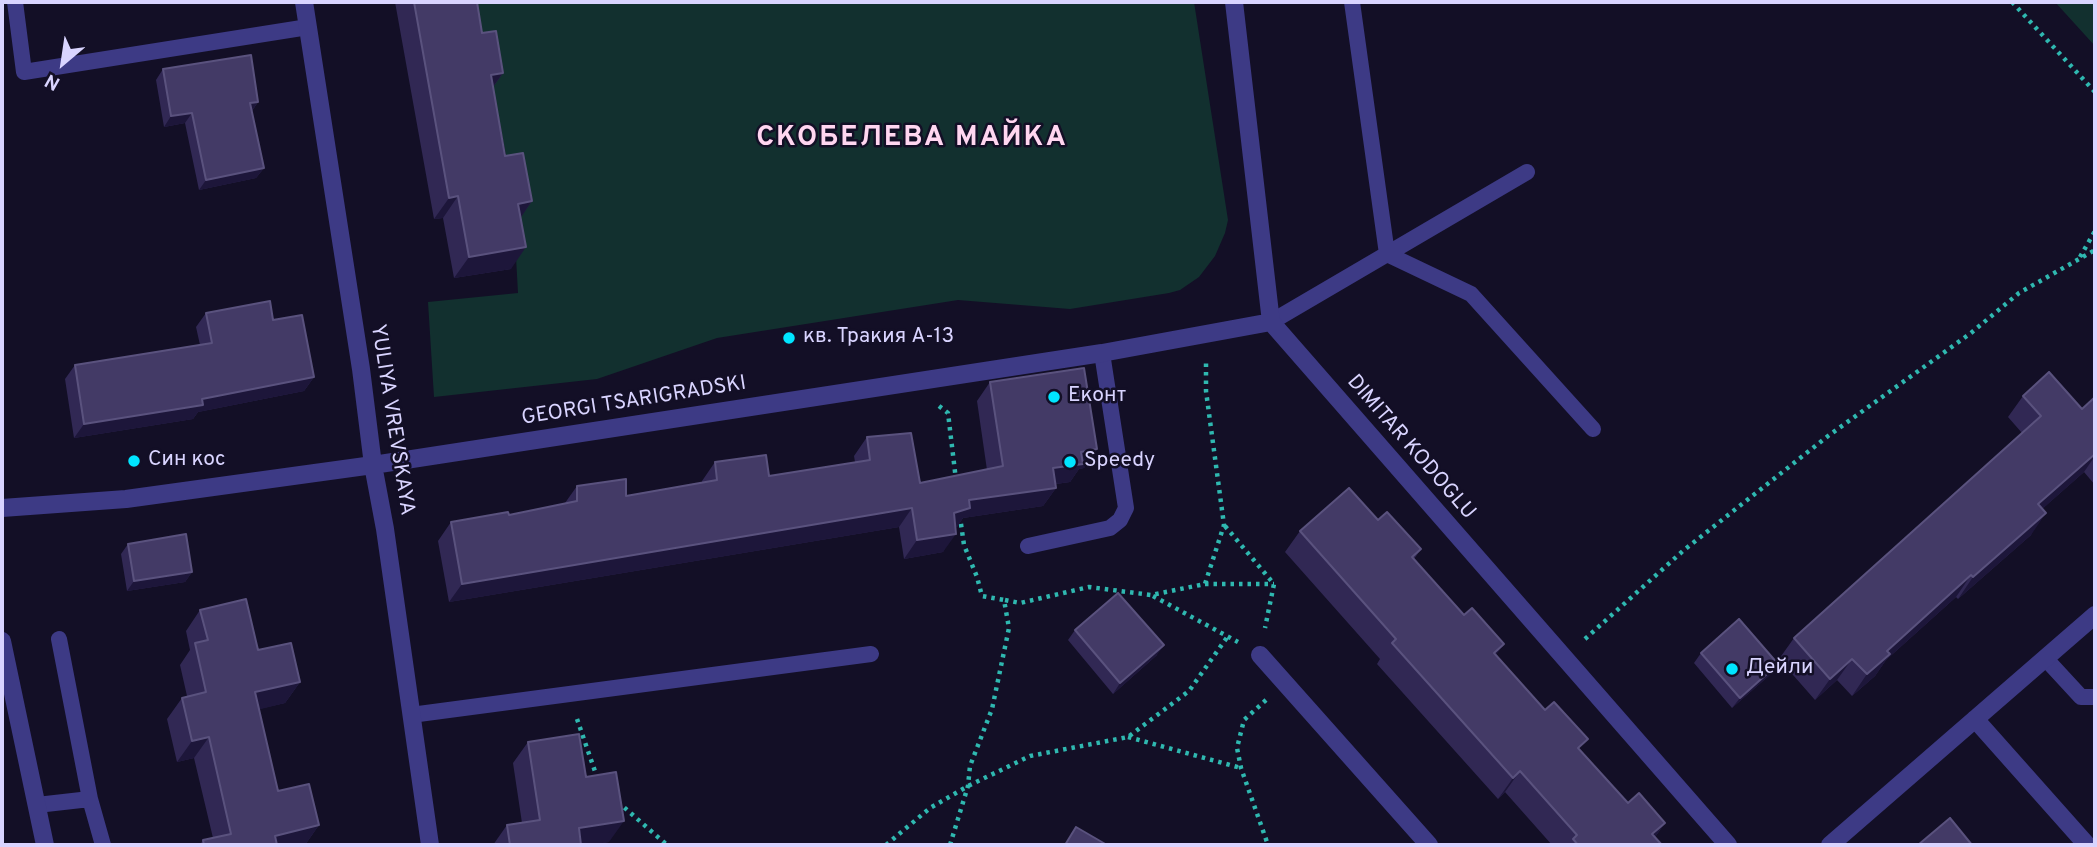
<!DOCTYPE html>
<html>
<head>
<meta charset="utf-8">
<style>
	body { margin:0 }
	#map { position:relative; width:2097px; height:847px; overflow:hidden; background:#130f26; font-family:Overpass,sans-serif }
	canvas { display:block }
	.frame { position:absolute; inset:0; border:4px solid #d9d4ff; pointer-events:none }
	.north { position:absolute; left:28px; top:28px; width:70px; height:70px; -webkit-text-stroke:5px #130f26; paint-order:stroke; rotate:209deg; font-size:19px; font-weight:700; line-height:28px; text-align:center; color:#d9d4ff }
	.north::after { content:''; display:block; margin:auto; width:24px; height:32px; background:#d9d4ff; clip-path:polygon(50% 0,100% 100%,50% 72%,0 100%) }
</style>
</head>
<body>
<div id="map">
<canvas width="2097" height="847"></canvas>
<div class="frame"></div>
<div class="north">N</div>
</div>
<script>
const ctx = document.querySelector('canvas').getContext('2d');
ctx.lineJoin = 'round';
function fillPath(path, color) {
  ctx.fillStyle = color;
  ctx.fill(path, 'evenodd');
}
function toPath(rows) {
  const path = new Path2D();
  for (const r of rows) {
    path.moveTo(r[0], r[1]);
    for (let i = 2; i < r.length; i += 2) path.lineTo(r[i], r[i + 1]);
  }
  return path;
}
function trace(path, color, width, dash) {
  ctx.strokeStyle = color;
  ctx.lineWidth = width;
  ctx.lineCap = dash ? 'butt' : 'round';
  ctx.setLineDash(dash || []);
  ctx.stroke(path);
}
function label(font, color, halo, rows, align = 'center') {
  ctx.font = font + ' Overpass,sans-serif';
  ctx.lineWidth = 5;
  ctx.setLineDash([]);
  ctx.textBaseline = 'middle';
  ctx.strokeStyle = halo;
  ctx.fillStyle = color;
  for (const [text, x, y, turn = 0] of rows) {
    ctx.save();
    ctx.translate(x, y);
    ctx.rotate((+turn || 0) * Math.PI / 180);
    ctx.textAlign = isNaN(turn) ? turn : align;
    if (halo) ctx.strokeText(text, 0, 0);
    ctx.fillText(text, 0, 0);
    ctx.restore();
  }
}
fillPath(toPath([
	[476,2,1194,2,1228,220,1225,233,1215,256,1199,277,1180,290,1169,293,1070,309,958,300,717,338,597,379,434,397,428,302,518,293,515,239,522,237],
	[2055,2,2095,2,2095,47,2095,46]
]), '#12302f');
trace(toPath([
	[2012,2,2095,92],
	[2080,257,2095,231],
	[939,406,948,413,956,480],
	[1225,526,1274,584,1265,628],
	[1205,584,1274,584],
	[1153,596,1238,642],
	[1005,600,1020,603,1089,587,1151,595,1205,584,1224,525,1206,391,1206,363],
	[1585,639,1684,550,1828,436,1971,333,2019,293,2095,250],
	[1266,700,1244,720,1237,748,1241,768,1268,845],
	[577,719,598,780],
	[1128,737,1241,768],
	[618,802,667,845],
	[886,845,930,808,968,786,1030,756,1128,737,1189,691,1228,636],
	[950,845,968,786,970,766,992,709,1009,628,1004,600,982,596,977,577,964,545,960,517]
]), '#2fb8b0', 4.5, [3.5, 5]);
trace(toPath([
	[15,2,24,72,308,27],
	[1352,2,1387,254,1471,294,1593,429],
	[1271,322,1527,172],
	[1028,546,1110,528,1120,520,1126,508,1102,353],
	[59,639,90,799,103,845],
	[2045,658,2081,697,2095,697],
	[411,715,871,654],
	[37,805,90,799]
]), '#3d3a85', 16);
trace(toPath([
	[304,2,361,369,373,465,385,529,430,845],
	[1234,2,1271,322,1728,845],
	[2,508,126,499,373,465,1102,353,1271,322],
	[1260,655,1429,845],
	[1975,719,2087,845],
	[1830,845,2095,615]
]), '#3d3a85', 18);
trace(toPath([
	[2,641,45,845]
]), '#3d3a85', 18);
fillPath(toPath([
	[395,2,477,2,482,33,503,73,493,87,505,156,532,201,520,218,511,269,454,278,443,218,434,219],
	[163,69,258,102,252,111,264,168,256,178,199,190,185,123,164,127,156,80],
	[206,313,273,320,314,377,304,391,198,412,193,419,74,438,65,379,75,365,200,345,196,327],
	[990,382,1097,449,1084,468,1079,469,1070,482,1056,484,1056,488,1043,506,963,518,957,527,955,527,943,552,904,559,899,527,449,602,438,541,451,522,509,515,565,503,577,486,626,496,702,483,702,481,715,462,769,476,855,462,854,456,867,437,920,483,987,470,977,401],
	[2023,396,2082,409,2095,397,2095,485,2084,472,2042,509,2031,535,1958,599,1956,597,1886,660,1875,676,1852,696,1837,680,1815,700,1779,659,1794,638,2022,433,2008,417],
	[1378,520,1421,549,1414,559,1496,656,1628,803,1665,823,1655,837,1662,845,1552,845,1505,792,1498,799,1377,664,1380,659,1285,552,1300,531],
	[128,544,192,572,185,582,127,591,121,554],
	[200,610,300,682,285,703,259,709,278,791,319,825,305,845,200,845,203,840,213,838,194,758,177,762,167,719,182,698,187,696,180,665,190,650,186,631],
	[1075,630,1157,655,1113,694,1068,640],
	[1701,653,1778,664,1771,674,1732,708,1694,663],
	[528,742,586,777,609,842,590,845,493,845,507,825,522,823,513,763]
]), '#312854');
fillPath(toPath([
	[503,73,488,94,491,75],
	[258,102,251,112,250,103],
	[192,113,185,123,164,127,171,116],
	[264,168,256,178,199,190,206,180],
	[458,196,443,218,434,219,449,198],
	[532,201,517,223,518,204],
	[526,247,511,269,454,278,469,257],
	[314,377,304,391,198,412,193,419,74,438,84,424,202,399],
	[1097,449,1084,468,1079,469,1070,482,1040,486,1053,468,1081,452],
	[2095,454,2095,456,2084,472,2023,526,2038,504],
	[1056,488,1043,506,963,518,957,527,941,531,954,513,969,500],
	[912,508,899,527,449,602,462,584],
	[2046,513,2031,535,1958,599,1973,577],
	[956,534,943,552,904,559,917,540],
	[192,572,185,582,127,591,134,581],
	[1971,575,1956,597,1886,660,1875,676,1852,696,1867,674,1887,651],
	[1504,644,1489,665,1494,653],
	[1164,645,1157,655,1113,694,1120,683],
	[1852,659,1837,680,1815,700,1830,679],
	[1778,664,1771,674,1732,708,1740,698],
	[300,682,285,703,241,714,255,692],
	[209,737,194,758,177,762,192,741],
	[1520,771,1505,792,1498,799,1513,778],
	[624,821,609,842,590,845,567,845,579,828],
	[1665,823,1650,844,1652,834],
	[319,825,305,845,268,845,275,836]
]), '#1d163a');
const building = toPath([
	[414,2,477,2,482,33,496,31,503,73,491,75,505,156,523,153,532,201,518,204,526,247,469,257,458,196,449,198,414,2],
	[251,55,258,102,250,103,264,168,206,180,192,113,171,116,163,69,251,55],
	[270,301,273,320,302,315,314,377,202,399,203,405,84,424,75,365,212,343,206,313,270,301],
	[1084,368,1097,449,1081,452,1083,464,1053,468,1056,488,969,500,970,508,954,513,956,534,917,540,912,508,462,584,451,522,508,512,509,515,577,501,577,486,626,479,626,496,717,480,715,462,766,455,769,476,870,460,867,437,911,433,920,483,1003,466,990,382,1084,368],
	[2049,372,2082,409,2095,397,2095,454,2038,504,2046,513,1973,577,1971,575,1887,651,1890,654,1867,674,1852,659,1830,679,1794,638,2041,416,2023,396,2049,372],
	[1349,488,1378,520,1387,512,1421,549,1412,557,1464,615,1472,608,1504,644,1494,653,1545,710,1554,702,1588,739,1578,748,1628,803,1639,793,1665,823,1652,834,1662,845,1578,845,1573,839,1577,835,1520,771,1513,778,1392,643,1396,639,1300,531,1349,488],
	[186,534,192,572,134,581,128,544,186,534],
	[1118,593,1164,645,1120,683,1075,630,1118,593],
	[246,599,258,650,291,643,300,682,255,692,278,791,309,784,319,825,275,836,277,845,204,845,203,840,231,834,209,737,192,741,182,698,206,692,195,643,208,640,200,610,246,599],
	[1739,619,1778,664,1740,698,1701,653,1739,619],
	[579,734,586,777,616,772,624,821,579,828,581,845,510,845,507,825,540,820,528,742,579,734],
	[1950,818,1972,845,1918,845,1950,818],
	[1076,827,1107,845,1065,845,1076,827]
]);
fillPath(building, '#433a66');
trace(building, '#5a527e', 2);
for (const [x, y, r, color] of [
	[789,338,7,"#00e5ff"],
	[1054,397,7,"#00e5ff"],
	[134,461,7,"#00e5ff"],
	[1070,462,7,"#00e5ff"],
	[1732,669,7,"#00e5ff"]
]) {
  const dot = new Path2D();
  dot.arc(x, y, r, 0, 2 * Math.PI);
  ctx.fillStyle = color;
  ctx.fill(dot);
  trace(dot, '#130f26', 2.5);
}
label('21px', '#d9d4ff', '#130f26', [
	["кв. Тракия А-13",803,338],
	["Еконт",1068,397],
	["Син кос",148,461],
	["Speedy",1084,462],
	["Дейли",1746,669]
], 'left');
label('21px', '#d9d4ff', '#130f26', [
	["GEORGI TSARIGRADSKI",634,402,-9],
	["YULIYA VREVSKAYA",391,420,81],
	["DIMITAR KODOGLU",1410,448,49]
]);
ctx.letterSpacing = '2px';
label('bold 28px', '#ffd6f0', '#130f26', [
	["СКОБЕЛЕВА МАЙКА",912,139]
]);
ctx.letterSpacing = '0px';
</script>
</body>
</html>
